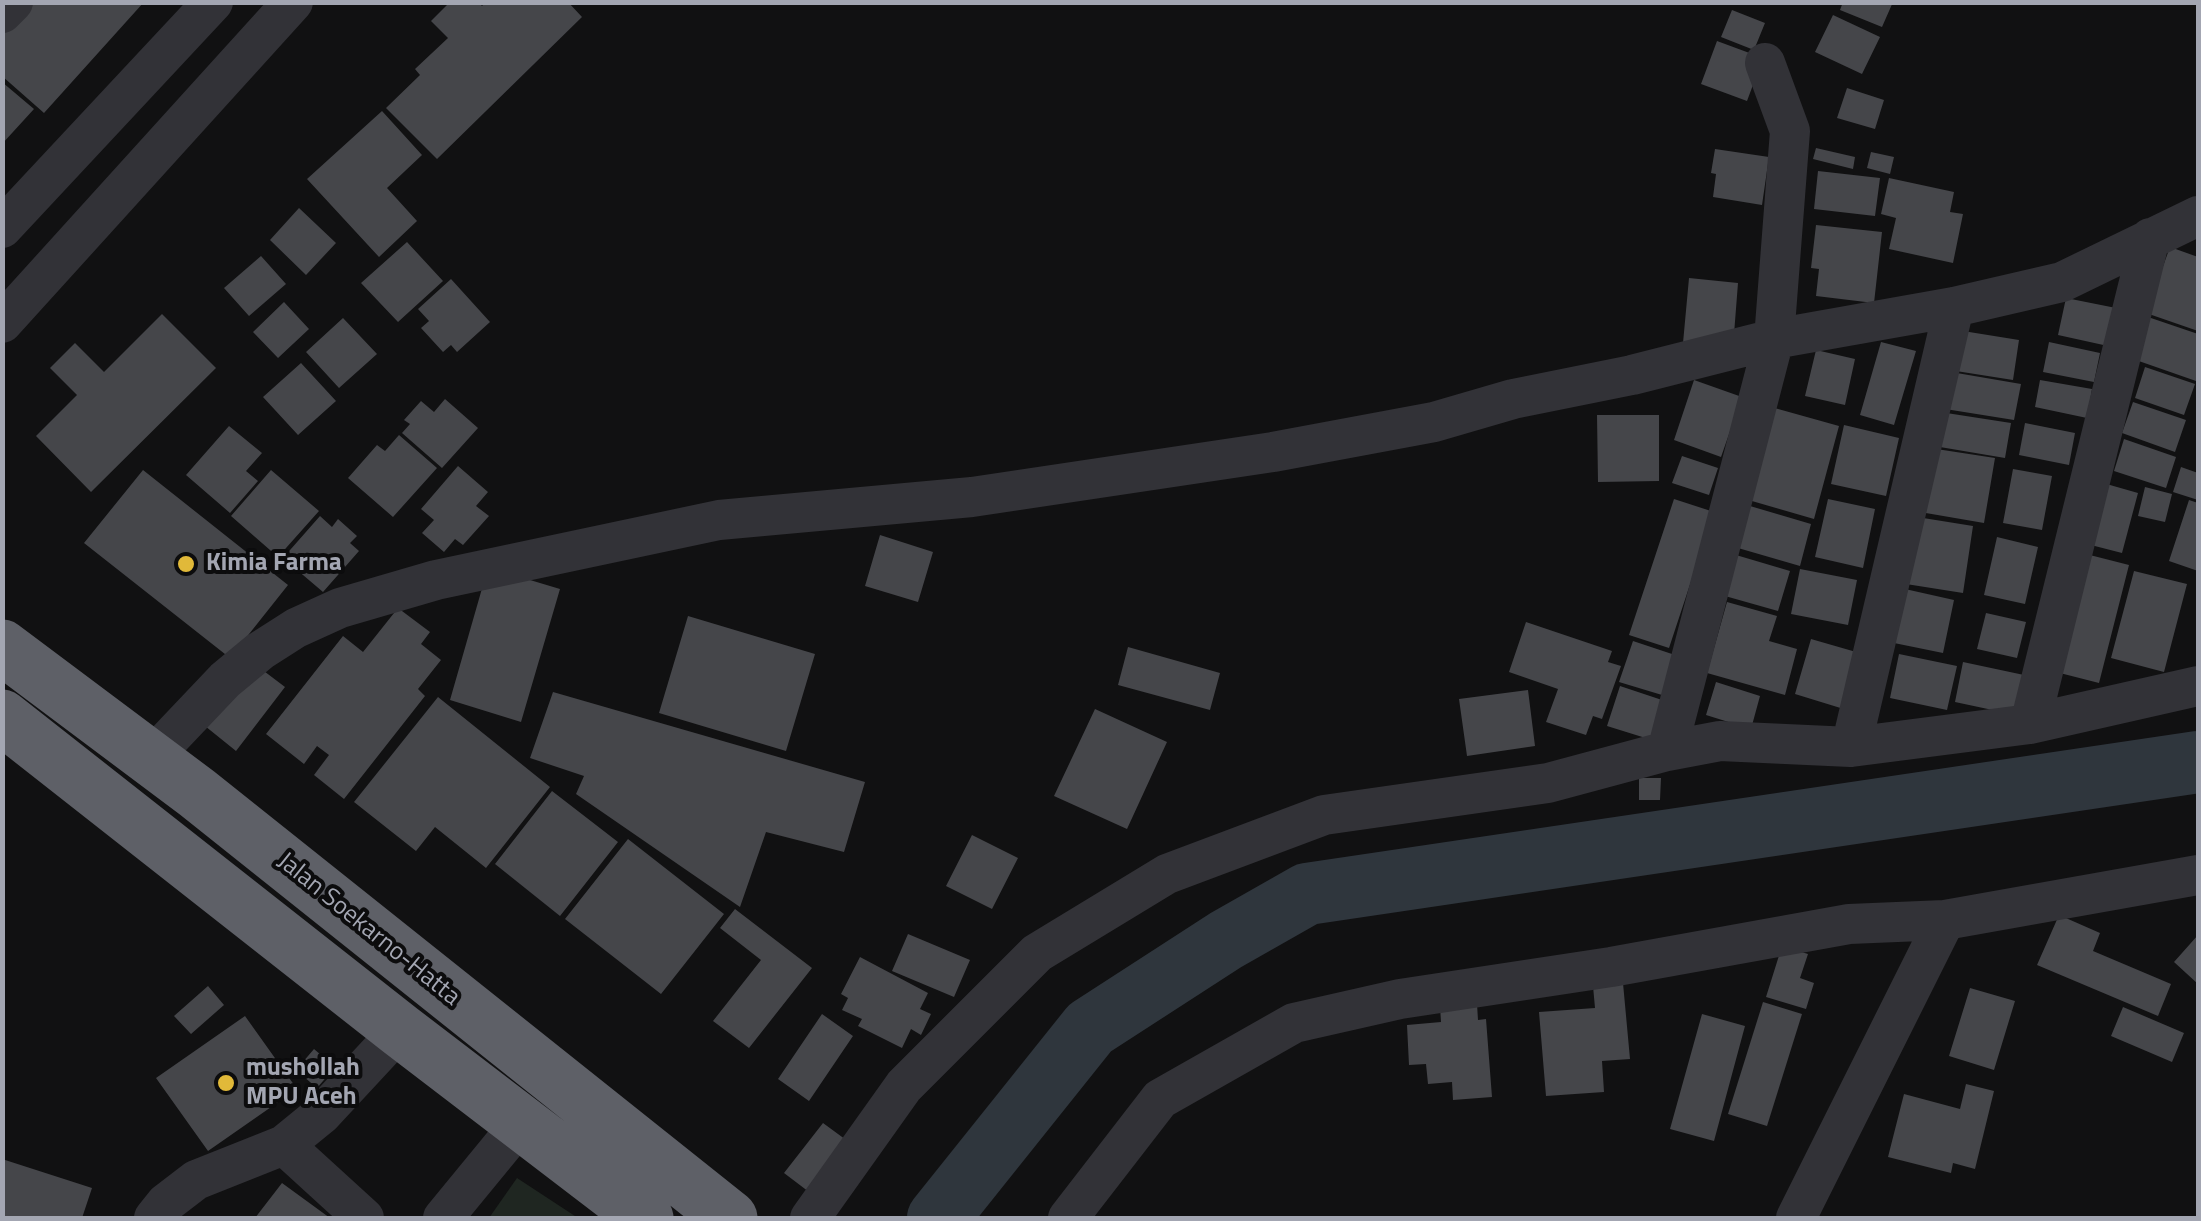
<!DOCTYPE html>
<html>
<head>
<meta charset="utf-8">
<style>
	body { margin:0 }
	#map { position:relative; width:2201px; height:1221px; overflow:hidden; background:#111112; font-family:"Titillium Web",sans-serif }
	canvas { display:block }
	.frame { position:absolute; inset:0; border:5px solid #a3a6b2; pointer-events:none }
</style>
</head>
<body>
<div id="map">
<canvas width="2201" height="1221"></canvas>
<div class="frame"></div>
</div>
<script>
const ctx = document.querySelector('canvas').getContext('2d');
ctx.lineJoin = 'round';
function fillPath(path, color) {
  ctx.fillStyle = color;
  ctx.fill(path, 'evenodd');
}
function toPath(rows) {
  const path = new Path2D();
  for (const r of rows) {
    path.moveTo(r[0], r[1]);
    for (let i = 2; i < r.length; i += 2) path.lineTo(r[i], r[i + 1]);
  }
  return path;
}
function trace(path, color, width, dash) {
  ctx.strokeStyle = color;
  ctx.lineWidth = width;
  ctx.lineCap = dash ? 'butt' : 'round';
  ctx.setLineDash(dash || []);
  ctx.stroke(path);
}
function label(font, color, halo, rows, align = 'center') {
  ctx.font = font + ' "Titillium Web",sans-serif';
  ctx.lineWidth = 8;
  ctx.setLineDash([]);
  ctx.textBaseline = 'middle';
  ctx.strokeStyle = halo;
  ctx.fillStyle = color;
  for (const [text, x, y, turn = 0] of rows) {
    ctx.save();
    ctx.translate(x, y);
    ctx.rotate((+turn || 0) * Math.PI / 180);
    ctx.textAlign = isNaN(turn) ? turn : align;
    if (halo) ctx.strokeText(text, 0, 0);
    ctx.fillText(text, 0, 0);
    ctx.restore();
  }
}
fillPath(toPath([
	[517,1178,578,1218,489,1218]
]), '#1f2621');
trace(toPath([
	[938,1218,1090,1028,1226,940,1307,894,2198,762]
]), '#2f363d', 62);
fillPath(toPath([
	[31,2,144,2,44,113,2,76,2,34],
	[450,2,478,2,482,6,486,2,568,2,582,17,437,159,386,108,420,75,415,69,448,38,431,21],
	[1843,2,1893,2,1882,27,1840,10],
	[1732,10,1765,23,1754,50,1721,37],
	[1833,15,1880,37,1862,74,1815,52],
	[1717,41,1763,58,1747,101,1701,84],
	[2,82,34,109,2,144],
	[1847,88,1884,100,1875,129,1837,118],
	[382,111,422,155,387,188,417,221,379,257,307,179],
	[1816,148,1855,157,1853,169,1813,159],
	[1715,149,1769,157,1762,205,1713,197,1716,174,1711,173],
	[1871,152,1894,157,1890,174,1867,168],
	[1818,171,1880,178,1875,216,1814,209],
	[1889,178,1954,192,1950,212,1963,214,1953,263,1889,249,1896,218,1881,214],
	[299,208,336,243,306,275,270,240],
	[1816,225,1882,232,1874,303,1816,296,1819,269,1811,268],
	[407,242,443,281,398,322,361,283],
	[2170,247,2198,257,2198,331,2146,313],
	[261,256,286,284,249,316,224,288],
	[1689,278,1738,283,1733,347,1683,343],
	[451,279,490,322,457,352,451,345,443,352,421,328,429,321,418,309],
	[2066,298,2116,308,2108,346,2058,335],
	[284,302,309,329,278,358,253,332],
	[162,314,216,368,91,492,36,436,77,395,50,368,75,343,104,372],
	[2148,317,2198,334,2196,381,2133,359],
	[343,318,377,354,339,388,306,352],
	[1963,331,2019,340,2013,380,1956,371],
	[1881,342,1916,351,1894,425,1860,415],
	[2049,342,2100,353,2094,382,2043,372],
	[1816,350,1855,359,1845,405,1805,396],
	[301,363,336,401,298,435,263,397],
	[2145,367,2195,384,2184,415,2135,398],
	[1945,371,2021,384,2014,420,1939,408],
	[1694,380,1742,397,1721,457,1674,440],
	[2040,380,2092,389,2087,418,2035,407],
	[445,399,478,428,442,468,402,433,410,424,404,420,421,401,434,412],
	[2133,402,2186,420,2175,452,2122,433],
	[1771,407,1839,426,1814,519,1745,499],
	[1940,412,2011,423,2005,458,1934,446],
	[1597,415,1659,415,1659,481,1598,482],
	[2025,423,2075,433,2069,465,2019,455],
	[1844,425,1899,438,1886,496,1831,484],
	[229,426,262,453,246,471,258,481,230,513,186,475],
	[399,435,437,468,393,517,348,478,377,445,385,451],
	[2124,439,2176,457,2166,488,2114,471],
	[1930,448,1995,458,1984,523,1920,512],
	[1682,456,1718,468,1709,495,1672,483],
	[458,466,488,492,476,506,489,516,463,545,455,539,444,552,422,533,434,520,421,509],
	[2181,467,2198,473,2198,500,2173,492],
	[2013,469,2052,476,2042,530,2003,523],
	[143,470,288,585,230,658,84,543],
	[271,470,319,511,278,557,231,516],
	[2103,483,2138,493,2122,553,2087,544],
	[2145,487,2172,494,2165,522,2138,516],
	[1674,499,1714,512,1669,648,1629,635],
	[1828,499,1875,509,1863,568,1815,557],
	[2189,500,2198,503,2198,571,2169,561],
	[1750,506,1811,524,1800,566,1738,548],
	[320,516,332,527,338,519,357,536,350,543,359,551,323,592,283,558],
	[1917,517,1973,526,1963,593,1906,584],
	[880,535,933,552,918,602,865,586],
	[1997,537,2038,547,2025,604,1984,595],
	[2082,553,2129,565,2099,683,2052,671],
	[1736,555,1790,571,1778,611,1725,596],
	[1800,569,1857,580,1848,625,1791,614],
	[2134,571,2187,584,2164,672,2111,658],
	[510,574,560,589,521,722,450,700,485,578],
	[1905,589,1954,600,1943,653,1894,643],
	[1727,602,1777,616,1769,641,1797,649,1785,695,1707,673],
	[398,608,430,632,421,644,441,660,418,689,425,696,344,799,314,775,329,755,317,746,304,764,266,734,343,636,363,652],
	[1986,613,2026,622,2017,658,1977,649],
	[688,616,815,654,786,751,659,713],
	[1526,622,1612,651,1608,662,1621,666,1602,719,1593,716,1586,735,1546,722,1558,689,1509,672],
	[1811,639,1863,654,1847,710,1795,694],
	[1633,641,1675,655,1662,695,1619,682],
	[1128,647,1220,673,1210,710,1118,685],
	[1899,654,1957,666,1947,710,1890,698],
	[252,662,285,687,236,751,205,726],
	[1963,662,2024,675,2016,715,1955,702],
	[1716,682,1760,696,1751,729,1706,715],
	[1620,686,1665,701,1652,740,1607,726],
	[1528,690,1535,746,1467,756,1459,699],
	[553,692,865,782,844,852,766,832,740,907,576,794,584,776,530,758],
	[438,697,550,787,486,868,435,827,416,851,354,802],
	[1095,709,1167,742,1127,829,1054,796],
	[1639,778,1661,778,1660,800,1639,800],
	[552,791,618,842,560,916,495,864],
	[972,835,1018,858,992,909,946,886],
	[628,839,724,914,661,994,565,919],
	[735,909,812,968,749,1048,713,1021,761,960,720,928],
	[2059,915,2100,933,2093,951,2171,984,2158,1016,2037,965],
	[908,934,970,960,954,997,892,971],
	[2198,935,2198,984,2174,962],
	[1782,946,1808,954,1800,978,1814,983,1806,1009,1766,997],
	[860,957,928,993,920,1009,931,1014,921,1035,911,1029,902,1048,858,1026,862,1019,842,1010,848,998,841,994],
	[1623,983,1630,1059,1602,1061,1604,1092,1546,1096,1539,1012,1595,1008,1593,986],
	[208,986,224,1005,191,1034,174,1016],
	[1970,988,2015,1001,1994,1070,1949,1056],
	[1763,1002,1802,1014,1767,1126,1728,1114],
	[1477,1004,1478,1020,1486,1019,1492,1097,1453,1100,1452,1082,1428,1084,1426,1064,1409,1065,1407,1025,1441,1022,1440,1006],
	[2123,1007,2184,1033,2172,1062,2111,1036],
	[822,1014,853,1036,809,1101,778,1079],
	[1702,1014,1745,1026,1714,1141,1670,1129],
	[245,1016,297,1089,208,1151,156,1078],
	[314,1049,335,1067,317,1088,296,1070],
	[1966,1084,1994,1091,1975,1169,1953,1163,1951,1173,1888,1157,1904,1094,1960,1109],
	[823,1123,853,1145,813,1195,784,1173],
	[2,1159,92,1188,82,1218,2,1218],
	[282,1183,330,1218,255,1218]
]), '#45464a');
trace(toPath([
	[2,13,13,2],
	[2,228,213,2],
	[2,323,293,2],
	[2030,724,2150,238],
	[1851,747,1954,307],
	[1667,751,1774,339,1790,131,1765,63],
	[150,759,225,680,260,651,296,628,340,608,436,580,719,520,972,497,1273,452,1434,422,1513,399,1632,375,1774,339,1954,307,2062,282,2198,216],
	[284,1145,364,1218],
	[154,1218,166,1203,196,1180,284,1145,322,1114,400,1030],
	[443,1218,521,1123],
	[810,1218,904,1086,1037,953,1167,874,1324,815,1548,783,1667,751,1720,741,1851,747,2030,724,2198,686],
	[1068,1218,1160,1099,1294,1023,1400,999,1611,967,1849,924,1945,920,2198,875],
	[1796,1218,1945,920]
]), '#323237', 40);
trace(toPath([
	[2,647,197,793,730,1218],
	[2,717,400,1030,646,1218]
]), '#5e6067', 55);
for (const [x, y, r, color] of [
	[186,564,10,"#e1b939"],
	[226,1083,10,"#e1b939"]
]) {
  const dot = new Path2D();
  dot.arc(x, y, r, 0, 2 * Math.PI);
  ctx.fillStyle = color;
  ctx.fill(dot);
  trace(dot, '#0c0c0d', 4);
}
label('bold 25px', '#a3a6b2', '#0c0c0d', [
	["Kimia Farma",206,564],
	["mushollah",246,1069],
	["MPU Aceh",246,1098]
], 'left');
label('25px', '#a3a6b2', '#0c0c0d', [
	["Jalan Soekarno-Hatta",368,930,39]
]);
</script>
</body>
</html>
